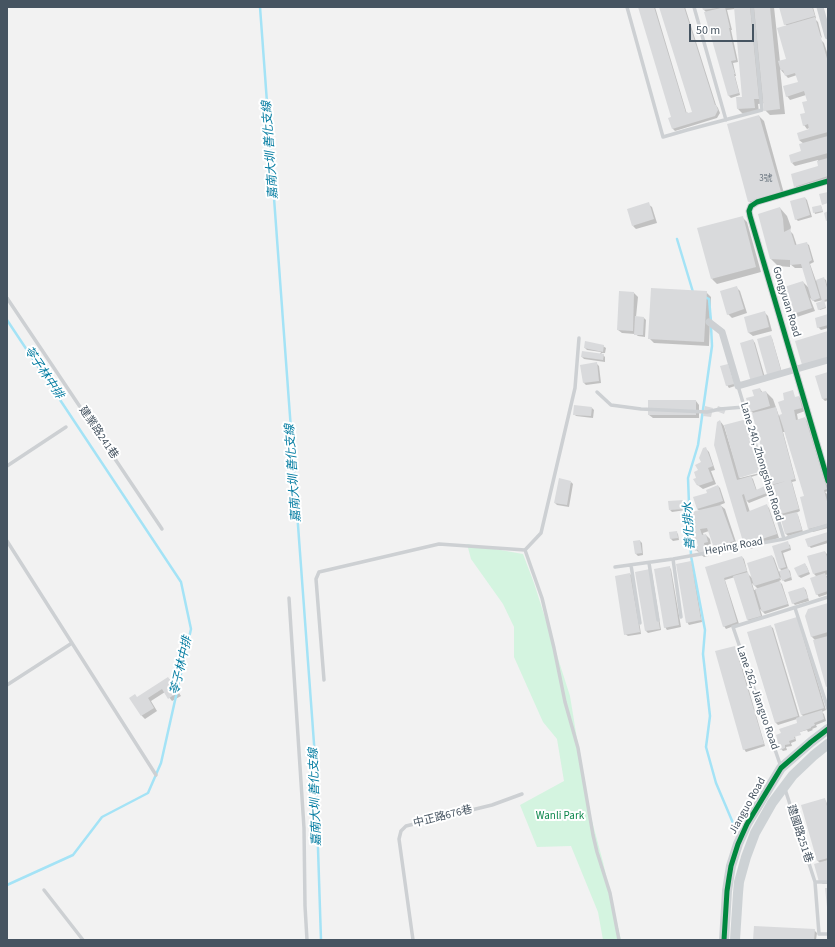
<!DOCTYPE html>
<html>
<head>
<meta charset="utf-8">
<style>
	body { margin:0 }
	#map { position:relative; width:835px; height:947px; overflow:hidden; background:#f2f2f2; font-family:"Source Sans 3",sans-serif }
	canvas { display:block }
	.frame { position:absolute; inset:0; border:8px solid #465461; pointer-events:none }
	.scale { position:absolute; left:689px; top:24px; width:65px; height:18px; box-sizing:border-box; border:2px solid #465461; border-top:0; padding-left:5px; font-size:12px; line-height:14px; white-space:nowrap; color:#465461; -webkit-text-stroke:3px #fff; paint-order:stroke }
</style>
</head>
<body>
<div id="map">
<canvas width="835" height="947"></canvas>
<div class="frame"></div>
<div class="scale">50 m</div>
</div>
<script>
const ctx = document.querySelector('canvas').getContext('2d');
ctx.lineJoin = 'round';
function fillPath(path, color) {
  ctx.fillStyle = color;
  ctx.fill(path, 'evenodd');
}
function toPath(rows) {
  const path = new Path2D();
  for (const r of rows) {
    path.moveTo(r[0], r[1]);
    for (let i = 2; i < r.length; i += 2) path.lineTo(r[i], r[i + 1]);
  }
  return path;
}
function trace(path, color, width, dash) {
  ctx.strokeStyle = color;
  ctx.lineWidth = width;
  ctx.lineCap = dash ? 'butt' : 'round';
  ctx.setLineDash(dash || []);
  ctx.stroke(path);
}
function label(font, color, halo, rows, align = 'center') {
  ctx.font = font + ' "Source Sans 3","Noto Sans TC",sans-serif';
  ctx.lineWidth = 4;
  ctx.setLineDash([]);
  ctx.textBaseline = 'middle';
  ctx.strokeStyle = halo;
  ctx.fillStyle = color;
  for (const [text, x, y, turn = 0] of rows) {
    ctx.save();
    ctx.translate(x, y);
    ctx.rotate((+turn || 0) * Math.PI / 180);
    ctx.textAlign = isNaN(turn) ? turn : align;
    if (halo) ctx.strokeText(text, 0, 0);
    ctx.fillText(text, 0, 0);
    ctx.restore();
  }
}
fillPath(toPath([
	[467,544,523,554,534,583,570,696,588,806,603,862,621,940,603,940,598,912,571,846,537,847,520,805,564,781,557,739,543,722,514,657,514,627,503,604,471,559]
]), '#d4f4e0');
fillPath(toPath([
	[639,7,655,7,687,114,693,113,660,7,685,7,716,105,718,108,720,113,717,118,675,131,673,129,670,119,673,118],
	[703,7,774,7,780,62,788,60,787,26,785,24,781,7,813,7,816,18,815,19,818,22,822,38,820,36,820,39,824,43,828,55,828,179,798,190,795,187,820,169,818,160,795,166,792,163,803,152,804,144,799,140,813,129,812,127,807,129,804,125,809,102,806,95,790,100,787,96,799,83,797,75,788,78,780,69,785,114,770,115,765,110,765,103,758,104,759,112,743,114,738,109,737,98,744,98,735,9,727,10,732,30,731,30,738,62,733,63,736,76,735,76,740,95,731,98,729,96,707,13,704,10],
	[759,116,764,121,785,197,754,206,749,201],
	[805,198,807,200,812,217,798,221,796,219],
	[648,204,652,207,657,223,636,229,633,226],
	[821,206,823,212,815,214,813,208],
	[780,208,787,216,791,227,790,231,793,234,797,246,806,243,809,245,814,262,810,264,816,281,823,278,826,280,828,289,828,301,824,302,826,308,820,310,819,309,818,304,825,301,823,300,815,302,810,298,815,311,794,318,791,314,803,282,809,288,803,268,795,268,790,264,790,267,778,266,771,259],
	[742,217,747,222,761,272,717,284,712,279],
	[736,287,740,291,747,313,732,318,728,314],
	[620,292,634,293,638,297,636,317,644,318,646,320,645,337,638,336,635,334,622,333,618,330],
	[706,292,711,297,709,346,654,343,649,338],
	[764,312,768,316,772,331,753,336,749,333,745,318],
	[828,315,828,328,821,330,818,327],
	[770,336,772,338,783,376,769,377],
	[753,340,755,343,766,381,754,384],
	[603,346,606,348,605,353,601,353,605,357,605,362,584,359,582,357,600,354,601,352,587,350,585,348],
	[596,363,599,366,601,383,586,385,584,383,581,366],
	[722,367,735,386,729,388,727,385],
	[828,373,828,400,825,401,823,399],
	[760,389,763,393,766,392,773,399,779,416,783,415,795,398,799,397,802,400,805,411,797,414,798,420,805,418,807,421,828,488,828,491,825,492,827,494,828,497,828,528,813,532,809,529,801,498,806,496,785,432,783,432,796,481,792,482,800,511,796,513,798,515,803,532,788,536,786,534,781,517,784,516,782,514,774,487,772,485,753,413,751,411,755,396],
	[696,401,699,405,699,418,653,418,649,415],
	[592,408,594,410,593,418,576,416,574,414],
	[720,421,724,426,740,478,764,472,764,473,751,477,753,479,757,491,765,487,767,489,769,495,749,503,746,500,750,512,767,506,769,508,779,538,759,544,760,546,750,549,745,544],
	[705,448,709,452,715,470,711,471,716,484,703,489,696,484,699,471,702,463],
	[571,482,573,484,569,507,557,505,555,503],
	[718,486,720,488,725,503,720,505,725,509,737,545,718,551,714,547,709,531,703,533,704,536,706,535,710,539,711,545,707,546,709,556,704,557,696,550,699,547,698,541,694,538,696,531,692,526,700,511,697,509,709,494],
	[683,501,686,503,686,510,672,512,670,510],
	[676,532,678,534,679,540,673,541,671,539,670,533],
	[828,533,828,543,811,548,809,546],
	[640,541,642,543,643,555,638,556,636,554],
	[787,543,790,545,791,550,783,553,788,569,790,571,792,580,785,582,780,577,781,580,779,581,782,584,789,606,765,614,760,609,763,618,750,622,748,620,735,577,725,580,739,624,726,629,724,626,706,568,742,557,744,559,748,574,752,578,772,556,774,558,779,572,782,571,780,569,773,547],
	[752,583,758,589,754,590],
	[825,552,828,555,828,574,826,575,828,578,828,594,819,597,817,594,817,577,814,574],
	[690,562,693,565,702,622,689,625,687,622],
	[805,564,807,567,810,574,801,578,798,576],
	[669,567,671,569,681,627,667,630,665,627],
	[652,573,661,630,648,633,646,631],
	[630,574,632,576,641,634,628,636,625,634],
	[804,588,806,590,809,601,795,605,793,603],
	[828,604,828,687,816,641,812,637,806,616],
	[799,620,826,710,822,712,824,714,826,721,816,725,817,727,812,729,813,730,808,732,807,730,800,732,795,736,796,741,791,743,792,746,786,747,787,750,783,751,781,749,798,724,797,719,778,725,776,723,770,626,773,628,800,718,804,717,802,715,775,625],
	[735,647,737,649,765,746,746,752,744,749],
	[168,678,172,682,181,696,172,701,165,692,151,701,157,711,145,719,142,716,131,698,138,698],
	[824,799,826,801,828,807,828,884,823,884,820,882,820,863,817,860],
	[814,930,817,933,816,940,754,940]
]), '#0003');
trace(toPath([
	[260,7,315,757,321,940],
	[677,239,693,292],
	[703,296,709,299,711,321],
	[7,320,181,582,191,629,161,763,148,793,102,817,73,855,7,885],
	[711,326,712,346,698,445,688,478,691,556,705,630,703,654,710,716,706,747,716,783,733,823]
]), '#a4e3f6', 2.5);
fillPath(toPath([
	[638,7,654,7,686,113,688,112,688,113,692,112,659,7,684,7,715,105,716,105,718,110,715,116,672,129,668,118,671,117],
	[702,7,717,7,717,8,703,10],
	[725,7,730,28,729,28,736,60,731,61,735,74,734,74,739,93,728,96,704,12],
	[734,7,750,7,759,99,754,99,755,108,737,109,736,97,742,97],
	[754,7,770,7,780,109,764,111],
	[779,7,812,7,815,16,784,25],
	[815,17,828,62,828,132,799,140,797,133,809,129,808,124,803,126,800,114,805,113,802,102,807,101,804,91,786,97,783,86,798,82,795,73,785,76,783,70,781,71,778,61,786,59,777,28],
	[759,115,781,192,748,202,727,124],
	[828,136,828,153,791,163,789,155,801,151,799,144],
	[828,158,828,176,794,187,791,174,818,166,817,161],
	[828,192,828,203,822,205,819,194],
	[805,197,810,215,795,220,790,201],
	[649,202,654,219,632,226,627,209],
	[821,205,823,211,813,213,812,207],
	[780,207,783,219,784,232,790,229,795,245,807,242,812,260,809,262,820,298,812,301,801,264,790,265,790,260,770,259,758,214],
	[828,211,828,220,826,221,824,213],
	[743,216,756,267,711,279,697,228],
	[824,277,828,291,828,299,824,300,826,307,818,310,816,303,822,301,816,280],
	[803,281,812,308,790,315,781,288],
	[737,286,744,309,727,315,720,291],
	[651,288,707,291,704,342,648,339],
	[619,291,634,292,633,331,617,330],
	[765,311,769,327,748,333,744,317],
	[828,314,828,325,817,328,815,318],
	[635,316,644,317,643,335,634,335],
	[828,331,828,357,802,365,795,341],
	[771,335,782,374,768,378,757,339],
	[753,339,764,379,751,382,740,343],
	[585,341,604,345,603,352,584,348],
	[582,351,604,354,603,360,581,357],
	[597,362,599,381,583,383,580,365],
	[728,364,734,384,726,386,720,366],
	[828,372,828,398,822,399,815,376],
	[760,388,761,392,766,391,770,406,750,412,746,398,754,396,752,390],
	[793,390,795,397,799,396,802,408,794,410,796,420,805,417,827,489,824,490,828,505,828,524,808,529,800,497,804,496,782,424,794,421,782,424,779,415,782,414,778,402,784,400,783,393],
	[648,400,696,400,696,415,648,415],
	[574,405,592,407,591,416,573,415],
	[705,406,713,408,711,417,703,416],
	[718,406,726,409,724,414,716,411],
	[776,407,795,479,791,480,799,509,781,514,773,485,786,481,771,485,752,413],
	[747,419,762,471,739,478,724,425],
	[720,420,737,480,751,476,756,490,765,486,767,493,746,501,744,494,742,495,747,512,767,504,777,534,744,545,714,445,717,422],
	[706,447,713,466,708,468,713,481,698,486,697,484,696,484,693,479,696,478,694,472,698,470,695,465,701,462,699,458,703,448],
	[559,478,571,481,567,505,554,503],
	[718,485,723,501,697,509,693,497,707,493,706,490],
	[684,500,685,509,669,510,668,501],
	[721,505,734,541,714,548,707,528,700,529,702,535,706,534,708,542,704,543,706,552,699,554,698,550,695,551,694,547,698,546,696,538,693,539,691,531,695,530,694,526,691,526,689,519,692,518,691,512],
	[797,512,802,530,785,534,780,516],
	[677,531,678,538,670,539,669,532],
	[828,532,828,540,808,547,805,539],
	[640,540,642,553,635,554,633,541],
	[788,541,790,548,781,551,786,567,779,569,772,546],
	[825,551,828,560,828,570,813,574,807,556],
	[772,555,780,578,754,586,747,563],
	[742,556,747,571,724,578,737,622,723,627,705,567],
	[691,561,701,620,686,623,676,564],
	[805,563,809,572,798,576,794,568],
	[670,566,679,625,664,628,654,569],
	[788,568,791,577,782,581,779,571],
	[650,569,660,629,645,631,635,572],
	[748,572,761,616,747,620,733,576],
	[630,573,640,632,624,635,615,576],
	[825,573,828,581,828,591,816,595,810,578],
	[780,581,788,604,762,612,755,589],
	[804,587,808,598,792,604,788,592],
	[828,603,828,632,811,637,805,616,808,609],
	[797,617,824,708,801,715,774,624],
	[771,625,798,716,775,723,747,632],
	[828,636,828,686,826,687,813,640],
	[735,646,764,744,743,750,715,651],
	[168,677,178,692,168,699,162,689,148,698,154,708,141,716,129,698,135,694,137,697],
	[822,710,824,719,814,723,815,725,811,727,811,728,800,732,801,735,794,737,795,739,789,741,790,744,785,745,785,748,780,750,776,735,781,733,779,729,797,723,796,718],
	[825,798,828,810,828,858,817,861,801,805],
	[828,860,828,882,819,882,814,864],
	[825,888,828,888,828,907,827,907],
	[754,926,815,929,814,940,753,940]
]), '#d9dadc');
trace(toPath([
	[627,7,663,137,687,130,762,110,752,7],
	[694,7,726,120],
	[7,298,162,529],
	[738,386,784,539],
	[597,392,611,405,641,409,707,412,720,409,744,407],
	[7,466,66,427],
	[7,541,156,775],
	[525,550,541,533,575,388,579,338],
	[673,559,681,617],
	[649,563,658,620],
	[631,565,640,623],
	[615,567,673,559,784,539,828,525],
	[289,598,304,828,305,906,307,940],
	[795,608,828,709],
	[324,680,316,579,319,572,439,544,525,550,542,598,554,648,565,702,578,748,593,835,597,852,610,893,619,940],
	[7,685,72,643],
	[781,767,733,627,828,597],
	[785,789,815,882,819,934,828,934],
	[815,882,828,882],
	[44,890,83,940],
	[413,940,399,839,401,831,406,826,492,805,522,794]
]), '#cdd0d3', 3.5);
trace(toPath([
	[820,7,828,36],
	[828,181,757,202,751,206,749,211,750,216,828,481],
	[709,322,722,332,738,386,828,360]
]), '#cdd0d3', 7);
trace(toPath([
	[724,940,727,891,729,878,731,866,738,844,747,824,781,768,811,742,828,729],
	[735,940,738,893,739,882,746,857,755,833,772,803,793,775,813,756,828,744]
]), '#cdd2d5', 10);
trace(toPath([
	[828,181,757,202,751,206,749,211,750,216,828,481],
	[724,940,727,891,729,878,731,866,738,844,747,824,781,768,811,742,828,729]
]), '#00873e', 5);
label('9px', '#6c7781', null, [
	["3號",766,179]
]);
label('11px', '#465461', '#fff', [
	["Gongyuan Road",786,302,73],
	["建業路241巷",98,433,56],
	["Lane 240, Zhongshan Road",761,462,73],
	["Heping Road",734,547,-10],
	["Lane 262, Jianguo Road",757,698,71],
	["Jianguo Road",748,806,-61],
	["中正路676巷",443,817,-14],
	["建國路251巷",799,834,72]
]);
label('11px', '#0c874c', '#fff', [
	["Wanli Park",560,817]
]);
label('italic 12px', '#037ca1', '#fff', [
	["嘉南大圳 善化支線",271,150,-94],
	["苓子林中排",43,373,56],
	["嘉南大圳 善化支線",294,473,-94],
	["善化排水",690,526,-93],
	["苓子林中排",182,666,-77],
	["嘉南大圳 善化支線",316,797,-92]
]);
</script>
</body>
</html>
